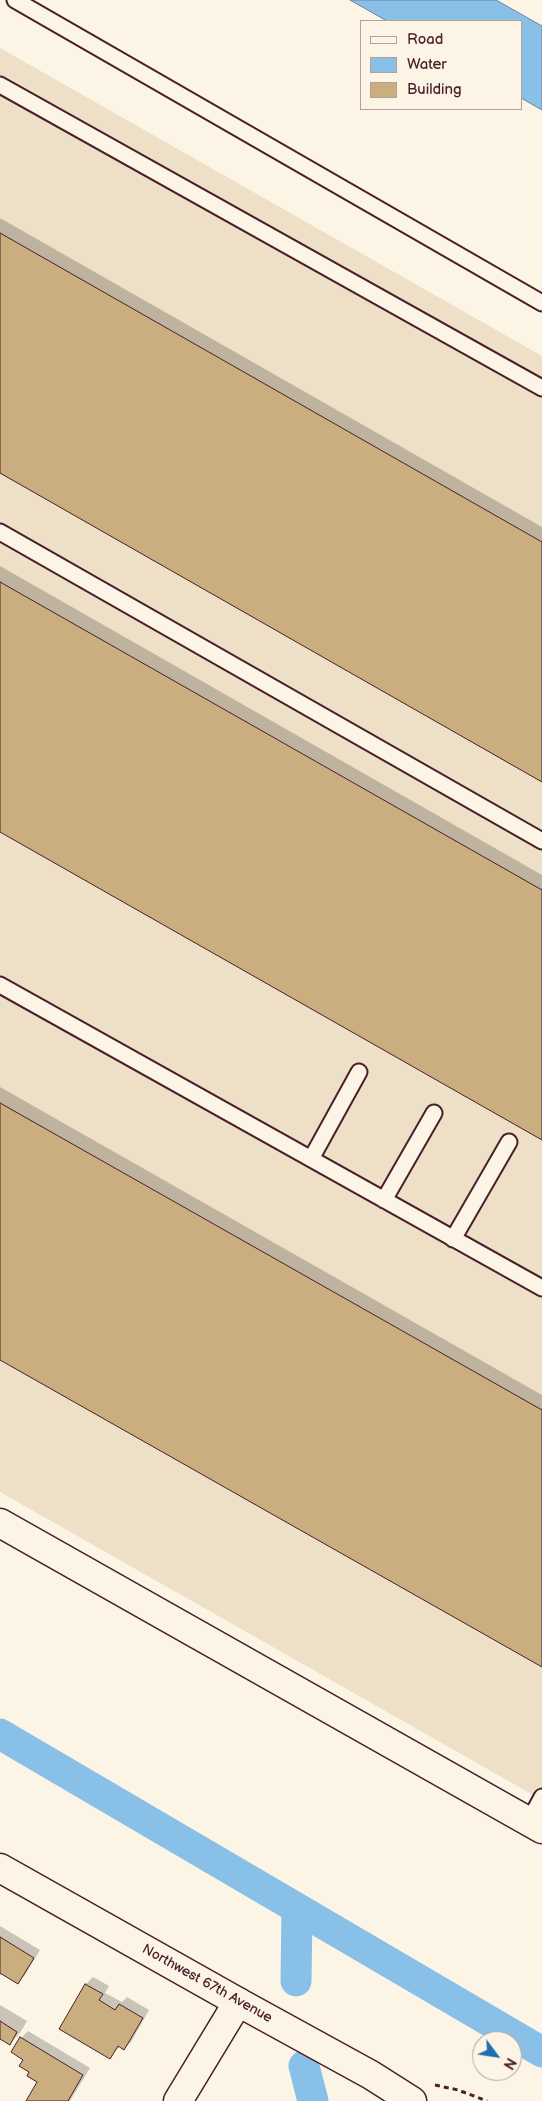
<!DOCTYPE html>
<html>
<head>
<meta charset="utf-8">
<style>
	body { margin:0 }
	#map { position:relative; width:542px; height:2101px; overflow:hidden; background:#fcf5e5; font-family:"Balsamiq Sans",sans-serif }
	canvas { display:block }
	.legend { position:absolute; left:360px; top:20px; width:162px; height:90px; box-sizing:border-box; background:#fcf5e5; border:1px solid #b59f9b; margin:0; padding:6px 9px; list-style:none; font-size:15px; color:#4a1f2b }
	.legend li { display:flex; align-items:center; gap:10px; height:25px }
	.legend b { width:25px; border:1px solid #b59f9b }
	.north { position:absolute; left:472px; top:2031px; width:50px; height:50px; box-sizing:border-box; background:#fcf5e5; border:1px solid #b59f9b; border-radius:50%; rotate:121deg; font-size:14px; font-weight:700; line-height:20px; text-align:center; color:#4a1f2b }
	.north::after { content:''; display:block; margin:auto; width:18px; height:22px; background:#1f6fb2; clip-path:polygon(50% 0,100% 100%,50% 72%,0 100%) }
</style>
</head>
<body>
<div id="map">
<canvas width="542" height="2101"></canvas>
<ul class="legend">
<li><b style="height:6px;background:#fcf5e5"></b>Road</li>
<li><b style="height:14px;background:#89c0e7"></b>Water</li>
<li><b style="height:14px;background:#cbae80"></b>Building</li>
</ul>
<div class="north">N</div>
</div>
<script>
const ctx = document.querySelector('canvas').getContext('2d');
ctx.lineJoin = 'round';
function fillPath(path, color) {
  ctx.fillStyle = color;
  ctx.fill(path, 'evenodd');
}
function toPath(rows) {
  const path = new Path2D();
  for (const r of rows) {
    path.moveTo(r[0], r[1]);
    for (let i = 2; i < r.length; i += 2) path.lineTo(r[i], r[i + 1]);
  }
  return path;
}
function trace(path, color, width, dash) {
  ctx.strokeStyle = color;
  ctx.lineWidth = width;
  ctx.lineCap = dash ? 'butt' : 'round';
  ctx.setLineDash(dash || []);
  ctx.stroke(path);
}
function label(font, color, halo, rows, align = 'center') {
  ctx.font = font + ' "Balsamiq Sans",sans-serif';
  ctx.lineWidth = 4;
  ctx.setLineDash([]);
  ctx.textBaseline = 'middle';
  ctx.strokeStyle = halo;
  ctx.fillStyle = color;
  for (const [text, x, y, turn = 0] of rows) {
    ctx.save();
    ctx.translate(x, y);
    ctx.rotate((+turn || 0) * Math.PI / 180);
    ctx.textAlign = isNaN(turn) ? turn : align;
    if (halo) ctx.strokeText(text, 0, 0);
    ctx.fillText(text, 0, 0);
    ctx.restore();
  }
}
fillPath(toPath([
	[0,48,542,356,542,1800,0,1492]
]), '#ede0c7');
const water = toPath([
	[350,0,496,0,542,26,542,110,521,98,521,21,387,21,350,0]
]);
fillPath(water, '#89c0e7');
trace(water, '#70809c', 1);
fillPath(toPath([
	[0,218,542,527,542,780,0,471],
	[0,566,542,875,542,1139,0,830],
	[0,1087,542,1395,542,1666,0,1358],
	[0,1926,40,1950,25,1975,18,1982,2,1972,0,1976],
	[93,1977,109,1986,105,1993,122,2002,127,1997,149,2010,131,2042,124,2049,120,2046,110,2057,60,2029,86,1984],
	[0,2005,27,2021,20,2033,10,2043,0,2037],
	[28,2031,90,2068,70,2101,27,2101,39,2081,30,2072,25,2059,21,2038]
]), '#0003');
trace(toPath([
	[0,1734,542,2052],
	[296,1981,297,1909],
	[304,2066,313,2101]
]), '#89c0e7', 31);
const building = toPath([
	[0,233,542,542,542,782,0,473,0,233],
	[0,582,542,890,542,1140,0,832,0,582],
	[0,1103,542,1410,542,1667,0,1360,0,1103],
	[0,1937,34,1958,18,1984,0,1973,0,1937],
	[85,1984,103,1994,99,2000,115,2010,119,2004,143,2018,124,2050,118,2046,110,2059,59,2029,85,1984],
	[0,2021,17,2032,10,2045,0,2039,0,2021],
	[20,2037,83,2075,68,2101,26,2101,37,2082,27,2076,29,2072,19,2066,23,2060,11,2052,20,2037]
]);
fillPath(building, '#cbae80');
trace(building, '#4a1f2b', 1);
const lane = toPath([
	[15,0,542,303],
	[0,85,542,388],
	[0,532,542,841],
	[0,985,542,1288],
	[311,1159,359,1072],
	[384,1200,434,1113],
	[453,1239,509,1142],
	[529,1821,542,1797]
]);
const street = toPath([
	[0,1523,542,1829],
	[0,1868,238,2002]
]);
const secondary = toPath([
	[178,2101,238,2002,371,2075,412,2101]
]);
trace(lane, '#4a1f2b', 19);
trace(street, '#4a1f2b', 31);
trace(secondary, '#4a1f2b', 31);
trace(toPath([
	[435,2085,458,2090,487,2101]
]), '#4a1f2b', 3, [5, 4]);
trace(lane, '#fcf5e5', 15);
trace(street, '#fcf5e5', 28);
trace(secondary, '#fcf5e5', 28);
label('14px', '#4a1f2b', '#fcf5e5', [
	["Northwest 67th Avenue",207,1984,29]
]);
</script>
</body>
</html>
